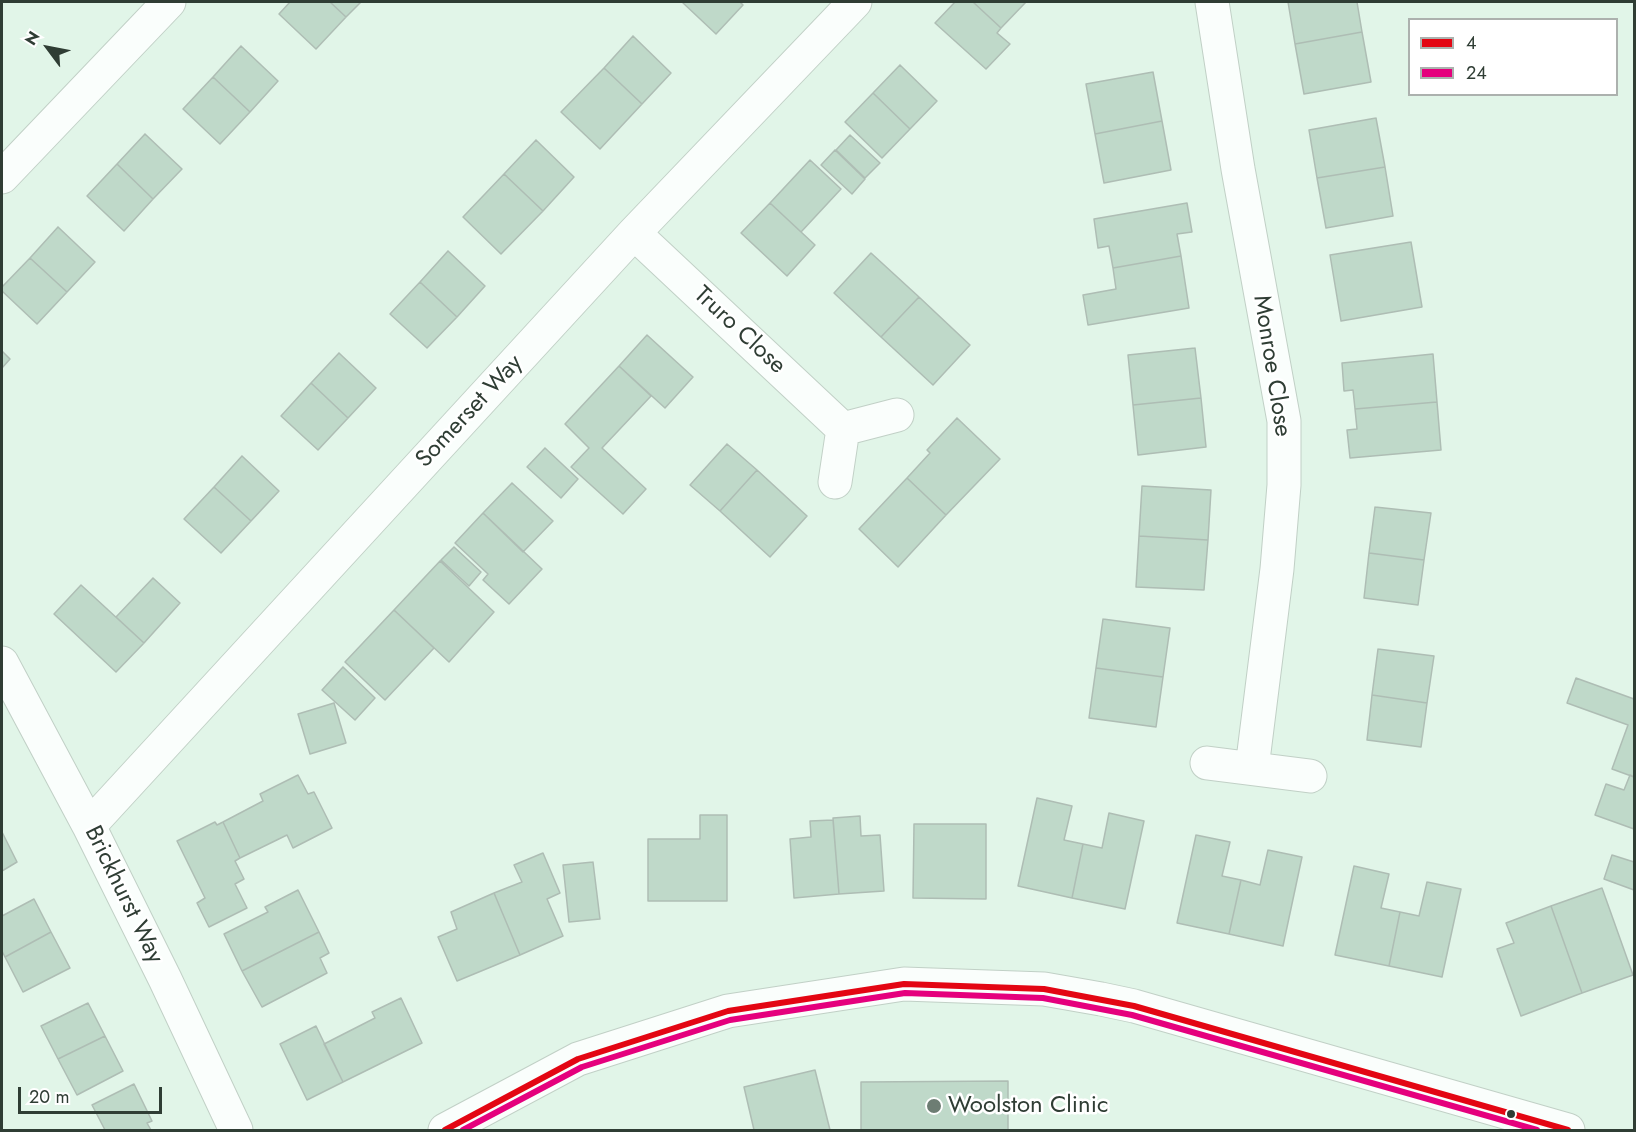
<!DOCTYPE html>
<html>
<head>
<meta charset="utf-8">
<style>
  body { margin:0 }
  #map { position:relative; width:1636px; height:1132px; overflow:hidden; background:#e1f5e8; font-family:Jost,sans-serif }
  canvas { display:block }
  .frame { position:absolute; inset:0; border:3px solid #2f3d34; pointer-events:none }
  .legend { position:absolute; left:1408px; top:18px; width:210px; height:78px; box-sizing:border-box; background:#fff; border:2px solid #acb1ae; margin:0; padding:8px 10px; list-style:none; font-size:18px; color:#2f3d34 }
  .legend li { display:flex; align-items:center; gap:12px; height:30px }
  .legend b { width:30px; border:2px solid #acb1ae }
  .north { position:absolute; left:18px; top:18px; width:60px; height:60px; -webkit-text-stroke:4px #fff; paint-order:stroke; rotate:302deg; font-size:16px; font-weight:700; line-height:24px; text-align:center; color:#2f3d34 }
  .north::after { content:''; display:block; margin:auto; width:21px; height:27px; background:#2f3d34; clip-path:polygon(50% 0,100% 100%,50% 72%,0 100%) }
  .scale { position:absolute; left:18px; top:1087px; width:144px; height:27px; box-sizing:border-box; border:3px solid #2f3d34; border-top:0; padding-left:8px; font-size:18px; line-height:21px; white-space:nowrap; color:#2f3d34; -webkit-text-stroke:4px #fff; paint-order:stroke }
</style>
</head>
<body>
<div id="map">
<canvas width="1636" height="1132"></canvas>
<div class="frame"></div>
<ul class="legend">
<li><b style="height:8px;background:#e30613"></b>4</li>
<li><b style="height:8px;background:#e5007d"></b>24</li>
</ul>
<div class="north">N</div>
<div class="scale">20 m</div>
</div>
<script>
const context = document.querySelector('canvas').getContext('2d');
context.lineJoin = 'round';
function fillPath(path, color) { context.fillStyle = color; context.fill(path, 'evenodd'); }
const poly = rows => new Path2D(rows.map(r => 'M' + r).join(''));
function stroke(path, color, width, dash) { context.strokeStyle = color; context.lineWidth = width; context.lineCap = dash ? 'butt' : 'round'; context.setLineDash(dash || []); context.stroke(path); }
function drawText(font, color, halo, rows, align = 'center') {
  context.font = font + ' Jost,sans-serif'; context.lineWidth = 5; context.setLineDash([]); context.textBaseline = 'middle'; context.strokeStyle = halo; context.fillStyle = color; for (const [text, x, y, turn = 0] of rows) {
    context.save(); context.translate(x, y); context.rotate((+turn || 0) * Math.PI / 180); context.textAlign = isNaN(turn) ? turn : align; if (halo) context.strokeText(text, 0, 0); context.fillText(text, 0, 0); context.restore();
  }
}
const building = poly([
  [290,2,330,2,346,17,316,49,279,14,290,2],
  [330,2,361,2,346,17,330,2],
  [682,2,740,2,743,5,716,34,682,2],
  [955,2,973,2,1001,28,997,33,1010,44,986,69,935,23,955,2],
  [973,2,1026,2,1001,28,973,2],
  [1288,2,1357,2,1362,32,1295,44,1288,2],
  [1362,32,1371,82,1304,94,1295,44,1362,32],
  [633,36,671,73,642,104,604,68,633,36],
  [241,46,278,81,250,112,213,77,241,46],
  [900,65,937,101,910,129,873,93,900,65],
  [604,68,642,104,600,149,561,112,604,68],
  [1153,72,1162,121,1095,134,1086,84,1153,72],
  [213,77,250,112,220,144,183,109,213,77],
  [873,93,910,129,882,158,845,122,873,93],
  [1376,118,1385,167,1317,178,1309,130,1376,118],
  [1162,121,1171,170,1104,183,1095,134,1162,121],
  [145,134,182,169,153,199,117,164,145,134],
  [850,135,880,163,865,178,836,150,850,135],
  [536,140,574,177,543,211,504,174,536,140],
  [835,150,865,179,852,194,821,165,835,150],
  [810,160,841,189,801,232,770,203,810,160],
  [117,164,153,199,124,231,87,196,117,164],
  [1385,167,1393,216,1326,228,1317,178,1385,167],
  [504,174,543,211,501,254,463,217,504,174],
  [770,203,815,245,787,276,741,233,770,203],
  [1187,203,1192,232,1177,234,1181,256,1113,268,1109,246,1098,248,1094,219,1187,203],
  [58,227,95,262,67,292,30,258,58,227],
  [1411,242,1422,307,1341,321,1330,255,1411,242],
  [448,251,485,286,457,317,420,282,448,251],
  [871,253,919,297,881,337,834,293,871,253],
  [1181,256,1189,308,1088,325,1083,295,1116,289,1113,268,1181,256],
  [30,258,67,292,37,324,2,291,2,287,30,258],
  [420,282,457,317,427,348,390,314,420,282],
  [919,297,970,345,933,385,881,337,919,297],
  [647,335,693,377,665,408,619,366,647,335],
  [1195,348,1201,398,1133,405,1128,355,1195,348],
  [2,351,10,359,2,368,2,351],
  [339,353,376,388,348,418,311,383,339,353],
  [1433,354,1437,402,1355,409,1353,390,1344,391,1342,363,1433,354],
  [619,366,651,396,602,448,646,489,623,514,571,467,589,448,565,424,619,366],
  [311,383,348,418,318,450,281,416,311,383],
  [1201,398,1206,447,1138,455,1133,405,1201,398],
  [1437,402,1441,450,1350,458,1347,430,1357,429,1355,409,1437,402],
  [957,418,1000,459,946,515,907,478,930,453,927,450,957,418],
  [727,444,757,470,720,511,690,485,727,444],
  [545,448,578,479,561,498,527,467,545,448],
  [242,456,279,491,251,521,214,487,242,456],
  [757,470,807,516,770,557,720,511,757,470],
  [907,478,946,515,898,567,859,529,907,478],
  [512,483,553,521,523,552,483,513,512,483],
  [1142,486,1211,490,1208,540,1139,536,1142,486],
  [214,487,251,521,221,553,184,519,214,487],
  [1375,507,1431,513,1424,560,1369,553,1375,507],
  [483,513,542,569,509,604,483,580,488,574,455,543,483,513],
  [1139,536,1208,540,1204,590,1136,587,1139,536],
  [454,547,481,572,469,586,441,560,454,547],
  [1369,553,1424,560,1418,605,1364,598,1369,553],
  [440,561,494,612,449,662,394,610,440,561],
  [153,578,180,603,144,643,116,617,153,578],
  [81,585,144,643,116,672,54,614,81,585],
  [394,610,434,648,385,700,345,662,394,610],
  [1103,619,1170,628,1163,677,1096,668,1103,619],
  [1378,649,1434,656,1427,703,1372,695,1378,649],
  [343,667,375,698,355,720,322,690,343,667],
  [1096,668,1163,677,1156,727,1089,718,1096,668],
  [1576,678,1634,699,1634,777,1612,769,1628,725,1567,703,1576,678],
  [1372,695,1427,703,1421,747,1367,740,1372,695],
  [334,703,346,743,310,754,298,714,334,703],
  [298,775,308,794,314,792,332,828,293,848,287,835,240,858,223,822,263,801,260,794,298,775],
  [1630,775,1634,777,1634,829,1595,815,1606,784,1624,790,1630,775],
  [1037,798,1072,806,1064,840,1083,844,1072,898,1018,886,1037,798],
  [1109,813,1144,821,1125,909,1072,898,1083,844,1102,848,1109,813],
  [700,815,727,815,727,901,648,901,648,839,700,839,700,815],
  [860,816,861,836,880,835,884,891,839,894,833,818,860,816],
  [833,820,839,894,794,898,790,839,811,837,810,821,833,820],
  [215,822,217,825,223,822,240,858,235,861,244,879,235,884,247,908,209,927,197,903,205,898,177,841,215,822],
  [914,824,986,824,986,899,913,898,914,824],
  [2,832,17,862,2,871,2,832],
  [1196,835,1230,842,1222,876,1241,880,1229,934,1177,923,1196,835],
  [1268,850,1302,857,1283,946,1229,934,1241,880,1260,885,1268,850],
  [543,853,560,893,547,899,563,936,520,955,494,893,522,882,514,865,543,853],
  [1612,855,1634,862,1634,890,1604,879,1612,855],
  [593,862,600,919,569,922,563,865,593,862],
  [1354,866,1389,874,1381,908,1400,912,1389,966,1335,955,1354,866],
  [1427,882,1461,889,1442,977,1389,966,1400,912,1419,916,1427,882],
  [1602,888,1633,975,1582,993,1551,906,1602,888],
  [298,890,319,932,242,971,224,934,268,912,265,907,298,890],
  [494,893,520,955,457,981,438,937,457,929,451,912,494,893],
  [34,899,51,932,5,957,2,951,2,916,34,899],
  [1551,906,1582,993,1521,1016,1497,949,1514,943,1506,923,1551,906],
  [51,932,70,968,23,992,5,957,51,932],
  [319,932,329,953,320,958,327,973,262,1007,242,971,319,932],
  [401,998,422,1043,343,1082,324,1044,375,1018,372,1012,401,998],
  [88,1003,105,1036,58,1059,41,1026,88,1003],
  [316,1026,343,1082,307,1100,280,1044,316,1026],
  [105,1036,123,1071,77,1095,58,1059,105,1036],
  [815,1070,830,1130,754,1130,744,1087,815,1070],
  [1008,1081,1008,1130,861,1130,861,1082,1008,1081],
  [134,1084,152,1121,147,1123,151,1130,105,1130,92,1105,134,1084]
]);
fillPath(building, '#bfd9c9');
stroke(building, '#aebdb4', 1.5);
const minor = poly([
  [1212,2,1238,169,1284,421,1284,485,1277,569,1252,768],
  [2,177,169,2],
  [634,233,843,429],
  [835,482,843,429,897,415],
  [2,663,89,826,165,979,236,1130],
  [1207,763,1310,776],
  [89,826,634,233,855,2],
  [445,1130,578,1059,728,1011,904,984,1044,989,1101,999,1134,1006,1568,1130]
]);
stroke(minor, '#c1d0c6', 35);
stroke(minor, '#fafefc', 33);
stroke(poly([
  [445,1130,578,1059,728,1011,904,984,1044,989,1134,1006,1568,1130]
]), '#e30613', 6);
stroke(poly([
  [463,1130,582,1067,730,1020,905,993,1043,998,1132,1015,1537,1130]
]), '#e5007d', 6);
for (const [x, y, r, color] of [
  [934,1106,8,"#6d7d73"],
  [1511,1114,5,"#2f3d34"]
]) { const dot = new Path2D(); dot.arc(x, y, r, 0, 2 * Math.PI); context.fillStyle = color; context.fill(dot); stroke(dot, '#fff', 2); }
drawText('24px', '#2f3d34', '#fff', [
  ["Truro Close",739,331,43],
  ["Monroe Close",1271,366,81],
  ["Somerset Way",470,412,-47],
  ["Brickhurst Way",123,895,64]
]);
drawText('24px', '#2f3d34', '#fff', [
  ["Woolston Clinic",948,1106]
], 'left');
</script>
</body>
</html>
